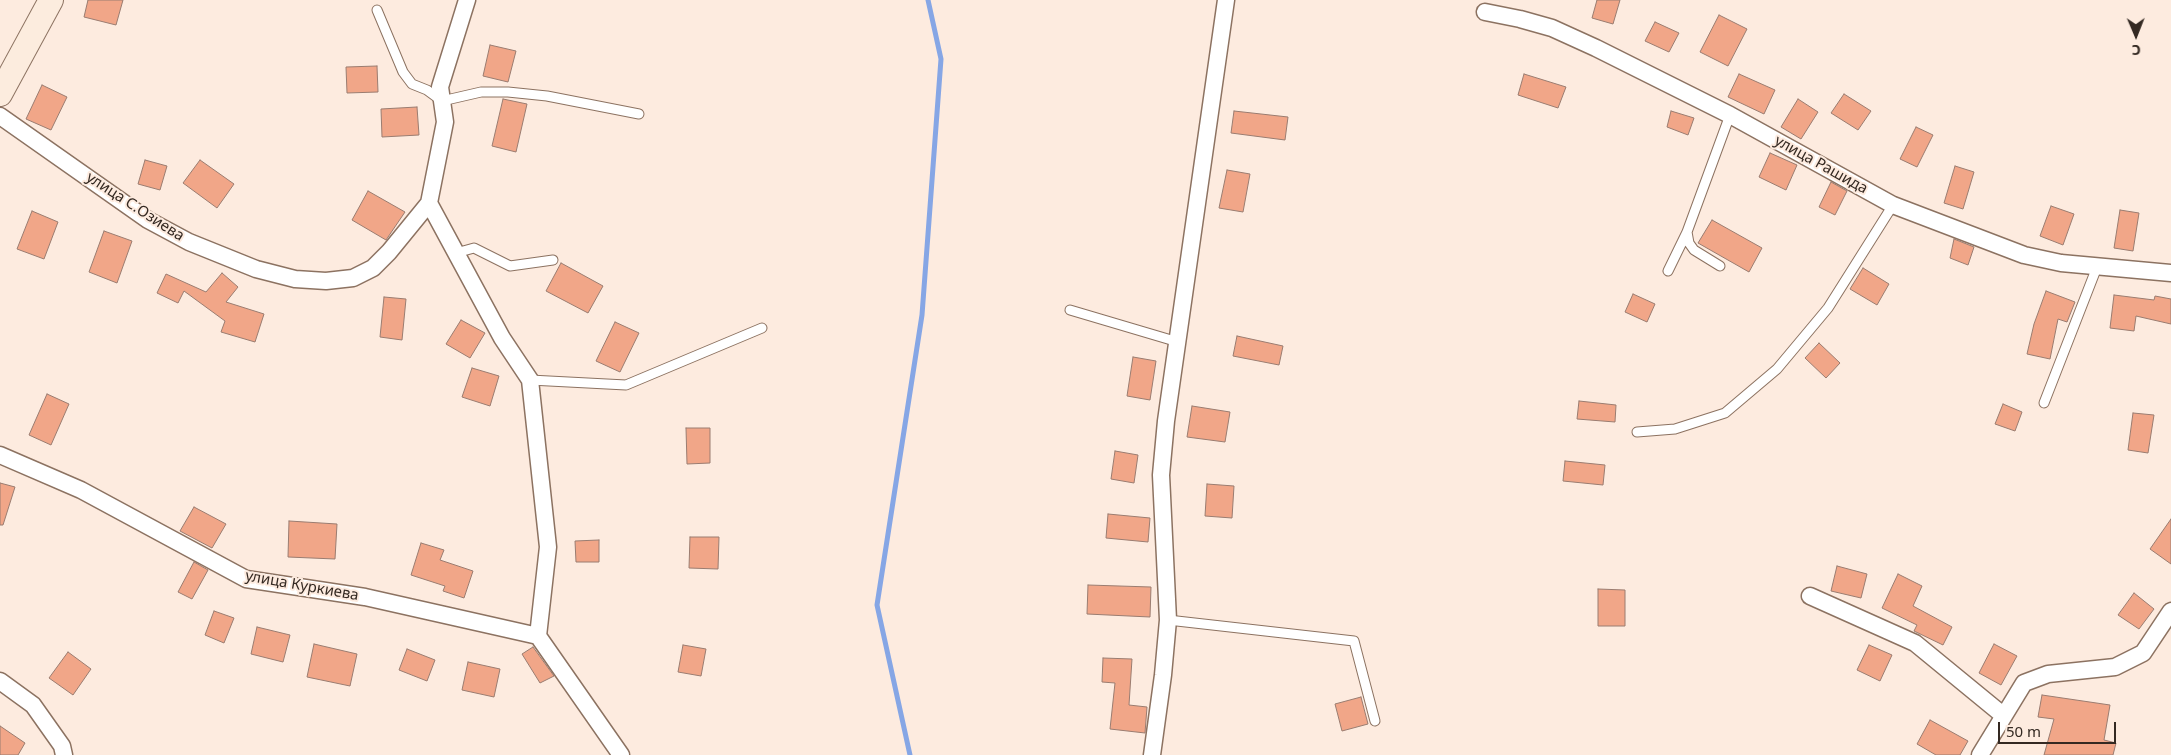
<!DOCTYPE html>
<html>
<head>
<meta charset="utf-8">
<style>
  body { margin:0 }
  #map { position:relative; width:2171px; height:755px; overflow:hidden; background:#fdebdf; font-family:"Noto Sans",sans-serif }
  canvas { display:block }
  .north { position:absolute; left:2111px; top:10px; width:50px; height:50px; -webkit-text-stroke:4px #fdebdf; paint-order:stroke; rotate:179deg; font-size:14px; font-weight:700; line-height:20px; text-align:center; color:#342922 }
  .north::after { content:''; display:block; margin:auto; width:18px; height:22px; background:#342922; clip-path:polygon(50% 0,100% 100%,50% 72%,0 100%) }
  .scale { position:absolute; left:1998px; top:722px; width:118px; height:22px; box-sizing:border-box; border:2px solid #342922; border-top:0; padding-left:6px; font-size:15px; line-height:18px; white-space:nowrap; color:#342922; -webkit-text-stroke:4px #fdebdf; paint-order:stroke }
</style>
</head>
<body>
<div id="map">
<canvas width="2171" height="755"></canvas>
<div class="north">С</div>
<div class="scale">50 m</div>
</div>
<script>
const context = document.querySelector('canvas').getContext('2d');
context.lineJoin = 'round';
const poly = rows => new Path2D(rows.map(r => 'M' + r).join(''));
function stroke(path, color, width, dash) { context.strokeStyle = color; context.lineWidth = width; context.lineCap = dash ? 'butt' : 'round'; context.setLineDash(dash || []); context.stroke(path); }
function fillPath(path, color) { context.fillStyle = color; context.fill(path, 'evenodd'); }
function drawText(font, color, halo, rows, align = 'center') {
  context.font = font + ' "Noto Sans",sans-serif'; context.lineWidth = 4; context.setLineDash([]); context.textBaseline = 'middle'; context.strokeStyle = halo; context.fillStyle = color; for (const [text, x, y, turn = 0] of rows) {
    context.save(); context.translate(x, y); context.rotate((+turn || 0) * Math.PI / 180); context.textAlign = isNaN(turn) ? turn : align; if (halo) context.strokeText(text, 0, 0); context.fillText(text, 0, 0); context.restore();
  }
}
stroke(poly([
  [910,755,877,605,922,315,941,59,928,0]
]), '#86a6e5', 5);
const building = poly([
  [88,0,123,0,116,25,84,17,88,0],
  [1597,0,1620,0,1613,24,1592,18,1597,0],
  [1719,15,1747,29,1728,66,1700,52,1719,15],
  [1655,22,1679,33,1669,52,1645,41,1655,22],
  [490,45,516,51,508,82,483,76,490,45],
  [377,66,378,92,347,93,346,67,377,66],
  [1524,74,1566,87,1558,108,1518,95,1524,74],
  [1739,74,1775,90,1764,114,1728,97,1739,74],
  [42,85,67,97,51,130,26,119,42,85],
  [1844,94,1871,111,1858,130,1831,113,1844,94],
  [503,99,527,104,516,152,492,146,503,99],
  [1798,99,1818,112,1801,139,1781,127,1798,99],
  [417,107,419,135,382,137,381,109,417,107],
  [1234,111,1288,117,1285,140,1231,133,1234,111],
  [1671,111,1694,118,1688,135,1667,127,1671,111],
  [1916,127,1933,135,1917,167,1900,159,1916,127],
  [1770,153,1797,165,1786,190,1759,177,1770,153],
  [145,160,167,166,160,190,138,184,145,160],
  [200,160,234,184,217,208,183,183,200,160],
  [1955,166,1974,172,1963,209,1944,203,1955,166],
  [1227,170,1250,174,1243,212,1219,208,1227,170],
  [1831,182,1847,191,1835,215,1819,207,1831,182],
  [368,191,405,212,386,240,352,220,368,191],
  [2051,206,2074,214,2063,245,2040,236,2051,206],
  [2120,210,2139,213,2133,251,2114,248,2120,210],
  [32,211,58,222,44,259,17,249,32,211],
  [1712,220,1762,248,1749,272,1698,243,1712,220],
  [104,231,132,241,117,283,89,272,104,231],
  [1954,239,1974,247,1968,265,1950,258,1954,239],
  [561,263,603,286,588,313,546,291,561,263],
  [1863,268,1889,284,1877,305,1850,289,1863,268],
  [222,273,238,287,226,302,264,314,255,342,221,332,225,321,184,291,178,303,157,293,166,274,206,292,222,273],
  [2046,291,2075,302,2067,322,2058,319,2050,359,2027,354,2034,324,2046,291],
  [1633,294,1655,304,1647,322,1625,312,1633,294],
  [2114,295,2154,300,2155,296,2171,299,2171,324,2136,316,2134,331,2110,328,2114,295],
  [384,297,406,299,402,340,380,337,384,297],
  [461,320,485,333,470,358,446,344,461,320],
  [615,322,639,333,620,372,596,361,615,322],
  [1237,336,1283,346,1279,365,1233,356,1237,336],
  [1819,343,1840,363,1826,378,1805,358,1819,343],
  [1133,357,1156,361,1150,400,1127,396,1133,357],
  [472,368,499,376,490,406,462,397,472,368],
  [47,394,69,404,51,445,29,435,47,394],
  [1579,401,1616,405,1615,422,1577,419,1579,401],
  [2003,404,2022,412,2015,431,1995,424,2003,404],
  [1192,406,1230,412,1225,442,1187,437,1192,406],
  [2133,413,2154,415,2148,453,2128,450,2133,413],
  [686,428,710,428,710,463,687,464,686,428],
  [1115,451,1138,455,1134,483,1111,479,1115,451],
  [1565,461,1605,465,1603,485,1563,481,1565,461],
  [0,483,15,487,3,525,0,525,0,483],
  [1207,484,1234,486,1232,518,1205,516,1207,484],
  [194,507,226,524,212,548,180,531,194,507],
  [1108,514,1150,518,1148,542,1106,538,1108,514],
  [2171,519,2171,564,2150,549,2171,519],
  [289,521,337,524,335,559,288,557,289,521],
  [690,537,719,537,718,569,689,568,690,537],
  [599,540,599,562,576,562,575,541,599,540],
  [421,543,444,550,440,560,473,571,464,598,443,591,445,586,411,575,421,543],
  [194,562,208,570,192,599,178,592,194,562],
  [1837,566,1867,574,1861,598,1831,591,1837,566],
  [1898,574,1922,586,1913,606,1952,627,1943,645,1914,631,1917,625,1882,608,1898,574],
  [1088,585,1151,587,1150,617,1087,614,1088,585],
  [1598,589,1625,590,1625,626,1598,626,1598,589],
  [2134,593,2154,609,2139,629,2118,615,2134,593],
  [214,611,234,618,224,643,205,635,214,611],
  [257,627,290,635,283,662,251,654,257,627],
  [314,644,357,654,350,686,307,677,314,644],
  [1994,644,2017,656,2001,685,1979,673,1994,644],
  [683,645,706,649,701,676,678,672,683,645],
  [1869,645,1892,655,1880,681,1857,670,1869,645],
  [533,647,554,676,540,683,522,654,533,647],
  [407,649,435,660,427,681,399,670,407,649],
  [68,652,91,669,73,695,49,678,68,652],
  [1103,658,1132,659,1129,705,1147,707,1145,733,1110,729,1115,683,1102,682,1103,658],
  [468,662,500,669,494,697,462,690,468,662],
  [2042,695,2110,705,2104,740,2116,743,2113,755,2044,755,2054,719,2038,717,2042,695],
  [1361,697,1368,724,1342,731,1335,704,1361,697],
  [1930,720,1968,741,1960,755,1936,755,1917,744,1930,720],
  [0,726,25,743,18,755,0,755,0,726]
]);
fillPath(building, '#f1a688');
stroke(building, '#9a7c70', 1);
const lane = poly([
  [377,10,403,72,412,84,427,90,442,101,481,92,508,92,547,96,639,114],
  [1687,232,1689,243,1694,250,1720,266],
  [456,253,474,248,510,266,553,260],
  [1668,271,1687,232,1730,115],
  [1070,310,1178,342],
  [530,380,626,385,762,328],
  [2044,403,2097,267],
  [1637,432,1675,429,1725,413,1777,369,1828,308,1893,205],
  [1168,620,1354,641,1375,721]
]);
const street = poly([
  [1485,12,1520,19,1552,28,1596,48,1730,115,1893,205,2024,255,2061,263,2171,273],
  [0,116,148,220,189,242,256,269,295,279,326,281,353,278,373,268,389,252,429,203,445,122,440,87,467,0],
  [429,203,502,338,530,380,548,547,538,636,621,755],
  [0,455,81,490,246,579,365,597,538,636],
  [1810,596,1915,643,2004,716],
  [0,681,33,705,62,746,64,755],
  [1152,755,1163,675,1168,620,1161,475,1166,421,1226,0],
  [1980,755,2024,683,2048,674,2115,667,2143,653,2171,611]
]);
const secondary = poly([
  [0,94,51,0]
]);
stroke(lane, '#8c7261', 11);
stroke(street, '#8c7261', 19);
stroke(secondary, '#8c7261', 26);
stroke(lane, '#fff', 9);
stroke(street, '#fff', 16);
stroke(secondary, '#fcecde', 24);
drawText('15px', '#342922', '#fdebdf', [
  ["улица Рашида",1821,165,29],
  ["улица С.Озиева",135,207,33],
  ["улица Куркиева",302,586,10]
]);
</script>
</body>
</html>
